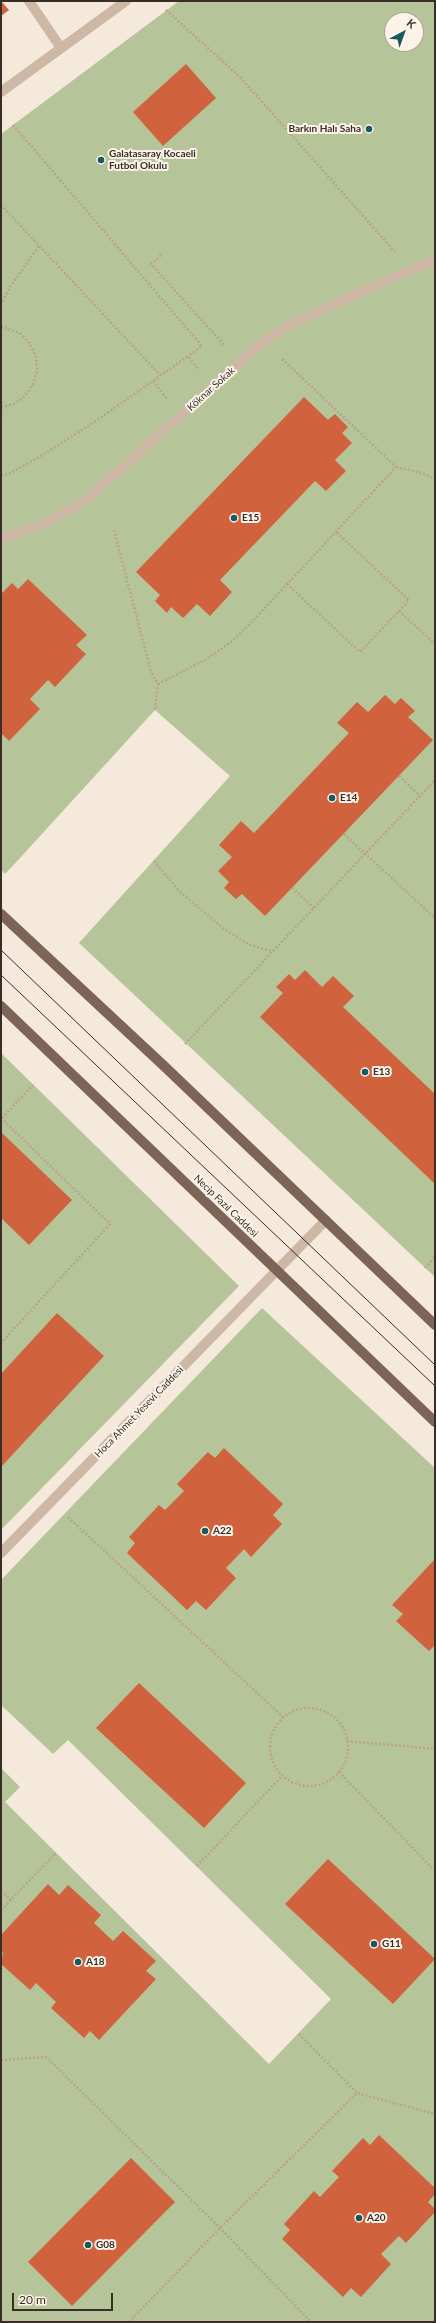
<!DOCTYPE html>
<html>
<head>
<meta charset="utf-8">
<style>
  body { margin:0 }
  #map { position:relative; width:436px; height:2323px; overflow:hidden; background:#f4e9db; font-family:Lato,sans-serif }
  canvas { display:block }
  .frame { position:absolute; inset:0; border:2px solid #392d27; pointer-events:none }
  .north { position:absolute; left:384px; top:12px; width:40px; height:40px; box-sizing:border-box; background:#fbf3e8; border:1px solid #ada49b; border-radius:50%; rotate:41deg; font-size:11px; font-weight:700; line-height:16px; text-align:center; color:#392d27 }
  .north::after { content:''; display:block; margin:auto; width:14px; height:18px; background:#19595e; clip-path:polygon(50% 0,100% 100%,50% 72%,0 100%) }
  .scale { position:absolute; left:12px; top:2293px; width:101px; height:18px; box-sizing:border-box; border:2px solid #392d27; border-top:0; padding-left:5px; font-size:12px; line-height:14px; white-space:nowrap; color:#392d27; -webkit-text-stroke:3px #fbf3e8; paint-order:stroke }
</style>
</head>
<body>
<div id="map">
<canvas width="436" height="2323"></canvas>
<div class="frame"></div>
<div class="north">K</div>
<div class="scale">20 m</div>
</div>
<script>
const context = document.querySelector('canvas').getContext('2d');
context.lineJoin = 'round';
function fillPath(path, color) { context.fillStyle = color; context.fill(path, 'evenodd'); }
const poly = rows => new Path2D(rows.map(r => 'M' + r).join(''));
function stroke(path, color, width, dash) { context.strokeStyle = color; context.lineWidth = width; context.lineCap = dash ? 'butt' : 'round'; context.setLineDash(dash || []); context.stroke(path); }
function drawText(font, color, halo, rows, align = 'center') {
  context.font = font + ' Lato,sans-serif'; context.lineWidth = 4; context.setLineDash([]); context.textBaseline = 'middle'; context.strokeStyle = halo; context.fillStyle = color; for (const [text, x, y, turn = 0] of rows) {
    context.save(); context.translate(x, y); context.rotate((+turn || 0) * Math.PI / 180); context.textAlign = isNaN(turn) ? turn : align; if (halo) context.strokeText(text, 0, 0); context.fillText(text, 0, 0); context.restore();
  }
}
fillPath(poly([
  [179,1,435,1,435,1277,79,943,230,776,155,710,20,858,5,874,1,870,1,134],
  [392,20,416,20,416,44,392,44],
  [1,1053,239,1286,1,1530],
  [262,1308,435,1468,435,2322,1,2322,1,1768,20,1787,5,1802,269,2064,331,1999,68,1740,53,1754,1,1705,1,1580]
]), '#b6c599');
fillPath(poly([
  [1,1,9,10,1,16],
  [186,64,216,98,163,146,133,112],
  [304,397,328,420,335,414,348,427,342,433,352,443,335,460,346,471,326,491,315,481,220,580,232,592,210,616,197,604,183,618,171,607,167,613,155,601,160,595,136,572],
  [28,579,87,635,76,645,86,654,55,687,48,680,30,699,40,709,9,741,1,733,1,594,12,583,18,589],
  [385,695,395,704,401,698,415,711,408,717,433,740,265,916,242,894,236,899,224,888,229,882,218,871,232,857,219,845,241,821,254,833,349,733,337,723,357,702,368,712],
  [305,970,322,987,333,976,354,996,343,1007,435,1094,435,1184,260,1017,283,993,276,987,289,974,295,980],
  [1,1132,72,1200,29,1245,1,1218],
  [57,1313,104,1356,1,1467,1,1374],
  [224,1448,283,1504,273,1515,282,1524,251,1557,244,1549,226,1568,236,1578,206,1610,196,1601,187,1610,127,1553,135,1543,129,1537,159,1505,165,1510,184,1491,177,1484,208,1452,215,1458],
  [435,1559,435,1645,429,1651,396,1621,403,1614,392,1605],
  [139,1683,246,1783,204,1828,96,1728],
  [328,1859,435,1959,393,2004,285,1904],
  [48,1884,59,1895,68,1885,101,1915,94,1923,113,1941,123,1931,156,1961,146,1971,156,1979,99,2040,90,2031,84,2038,51,2008,56,2002,36,1983,30,1990,1,1964,3,1953,1,1951,1,1935],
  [379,2135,435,2188,435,2194,428,2202,435,2209,435,2212,406,2243,399,2236,381,2254,391,2264,361,2297,351,2288,343,2297,282,2239,290,2230,284,2224,314,2191,320,2197,339,2177,332,2171,363,2138,370,2145],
  [131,2158,175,2202,72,2306,28,2262]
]), '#d0623d');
stroke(poly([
  [166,10,241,78,395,252],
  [13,125,202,346,188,356],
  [1,205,160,375],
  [161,255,151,264,225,346],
  [1,305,10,287,39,246],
  [1,326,21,334,30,344,36,357,37,371,33,384,25,396,14,404,2,407,1,423],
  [153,381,167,399],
  [396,467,422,473,435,479],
  [1,475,9,474,44,454,99,419,188,356,199,370],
  [114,530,151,672,158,684,155,710],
  [287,584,360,652,399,611,409,600,336,532],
  [399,611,435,644],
  [158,684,205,660,230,643,250,624,396,467,281,358],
  [399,776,420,796],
  [344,834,435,918],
  [154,861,179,891,223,928,248,944,273,952],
  [292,888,314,908],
  [185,1044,435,780],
  [1,1118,110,1224,1,1343],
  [2,1118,33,1085],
  [425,1268,435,1257],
  [68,1517,283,1717],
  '270 1747a39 39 0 1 1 78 0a39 39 0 1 1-78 0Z',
  [347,1741,435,1749],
  [339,1772,435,1871],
  [197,1866,282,1776],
  [1,1891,11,1900],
  [1,1910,56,1853],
  [299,2034,357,2093],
  [1,2060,46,2057,220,2228,311,2322],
  [129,2322,220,2228,357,2093,435,2114]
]), '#b9a290', 2.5, [2, 2]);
stroke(poly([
  [29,1,61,48],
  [1,92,126,1],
  [1,539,48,522,85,501,264,341,287,326,410,270,435,261],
  [1,1553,326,1220]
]), '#cdb8a6', 10);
stroke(poly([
  [1,914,163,1065,435,1325],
  [1,1006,435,1422]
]), '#7c6457', 10);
stroke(poly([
  [1,950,435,1365],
  [1,975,435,1386]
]), '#392d27', 1);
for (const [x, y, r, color] of [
  [369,129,4,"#19595e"],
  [101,160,4,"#19595e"],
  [234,518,4,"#19595e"],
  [332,798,4,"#19595e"],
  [365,1072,4,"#19595e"],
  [205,1531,4,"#19595e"],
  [374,1944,4,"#19595e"],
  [78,1962,4,"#19595e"],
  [359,2218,4,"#19595e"],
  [88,2245,4,"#19595e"]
]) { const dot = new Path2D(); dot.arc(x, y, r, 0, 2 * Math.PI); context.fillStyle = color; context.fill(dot); stroke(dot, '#fbf3e8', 1.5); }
drawText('bold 10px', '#392d27', '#fbf3e8', [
  ["Barkın Halı Saha",361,129,"right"],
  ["Galatasaray Kocaeli",109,154],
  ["Futbol Okulu",109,166],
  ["E15",242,518],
  ["E14",340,798],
  ["E13",373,1072],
  ["A22",213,1531],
  ["G11",382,1944],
  ["A18",86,1962],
  ["A20",367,2218],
  ["G08",96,2245]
], 'left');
drawText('10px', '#392d27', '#fbf3e8', [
  ["Köknar Sokak",211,389,-42],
  ["Necip Fazıl Caddesi",226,1206,44],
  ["Hoca Ahmet Yesevi Caddesi",139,1412,-46]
]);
</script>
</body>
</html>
